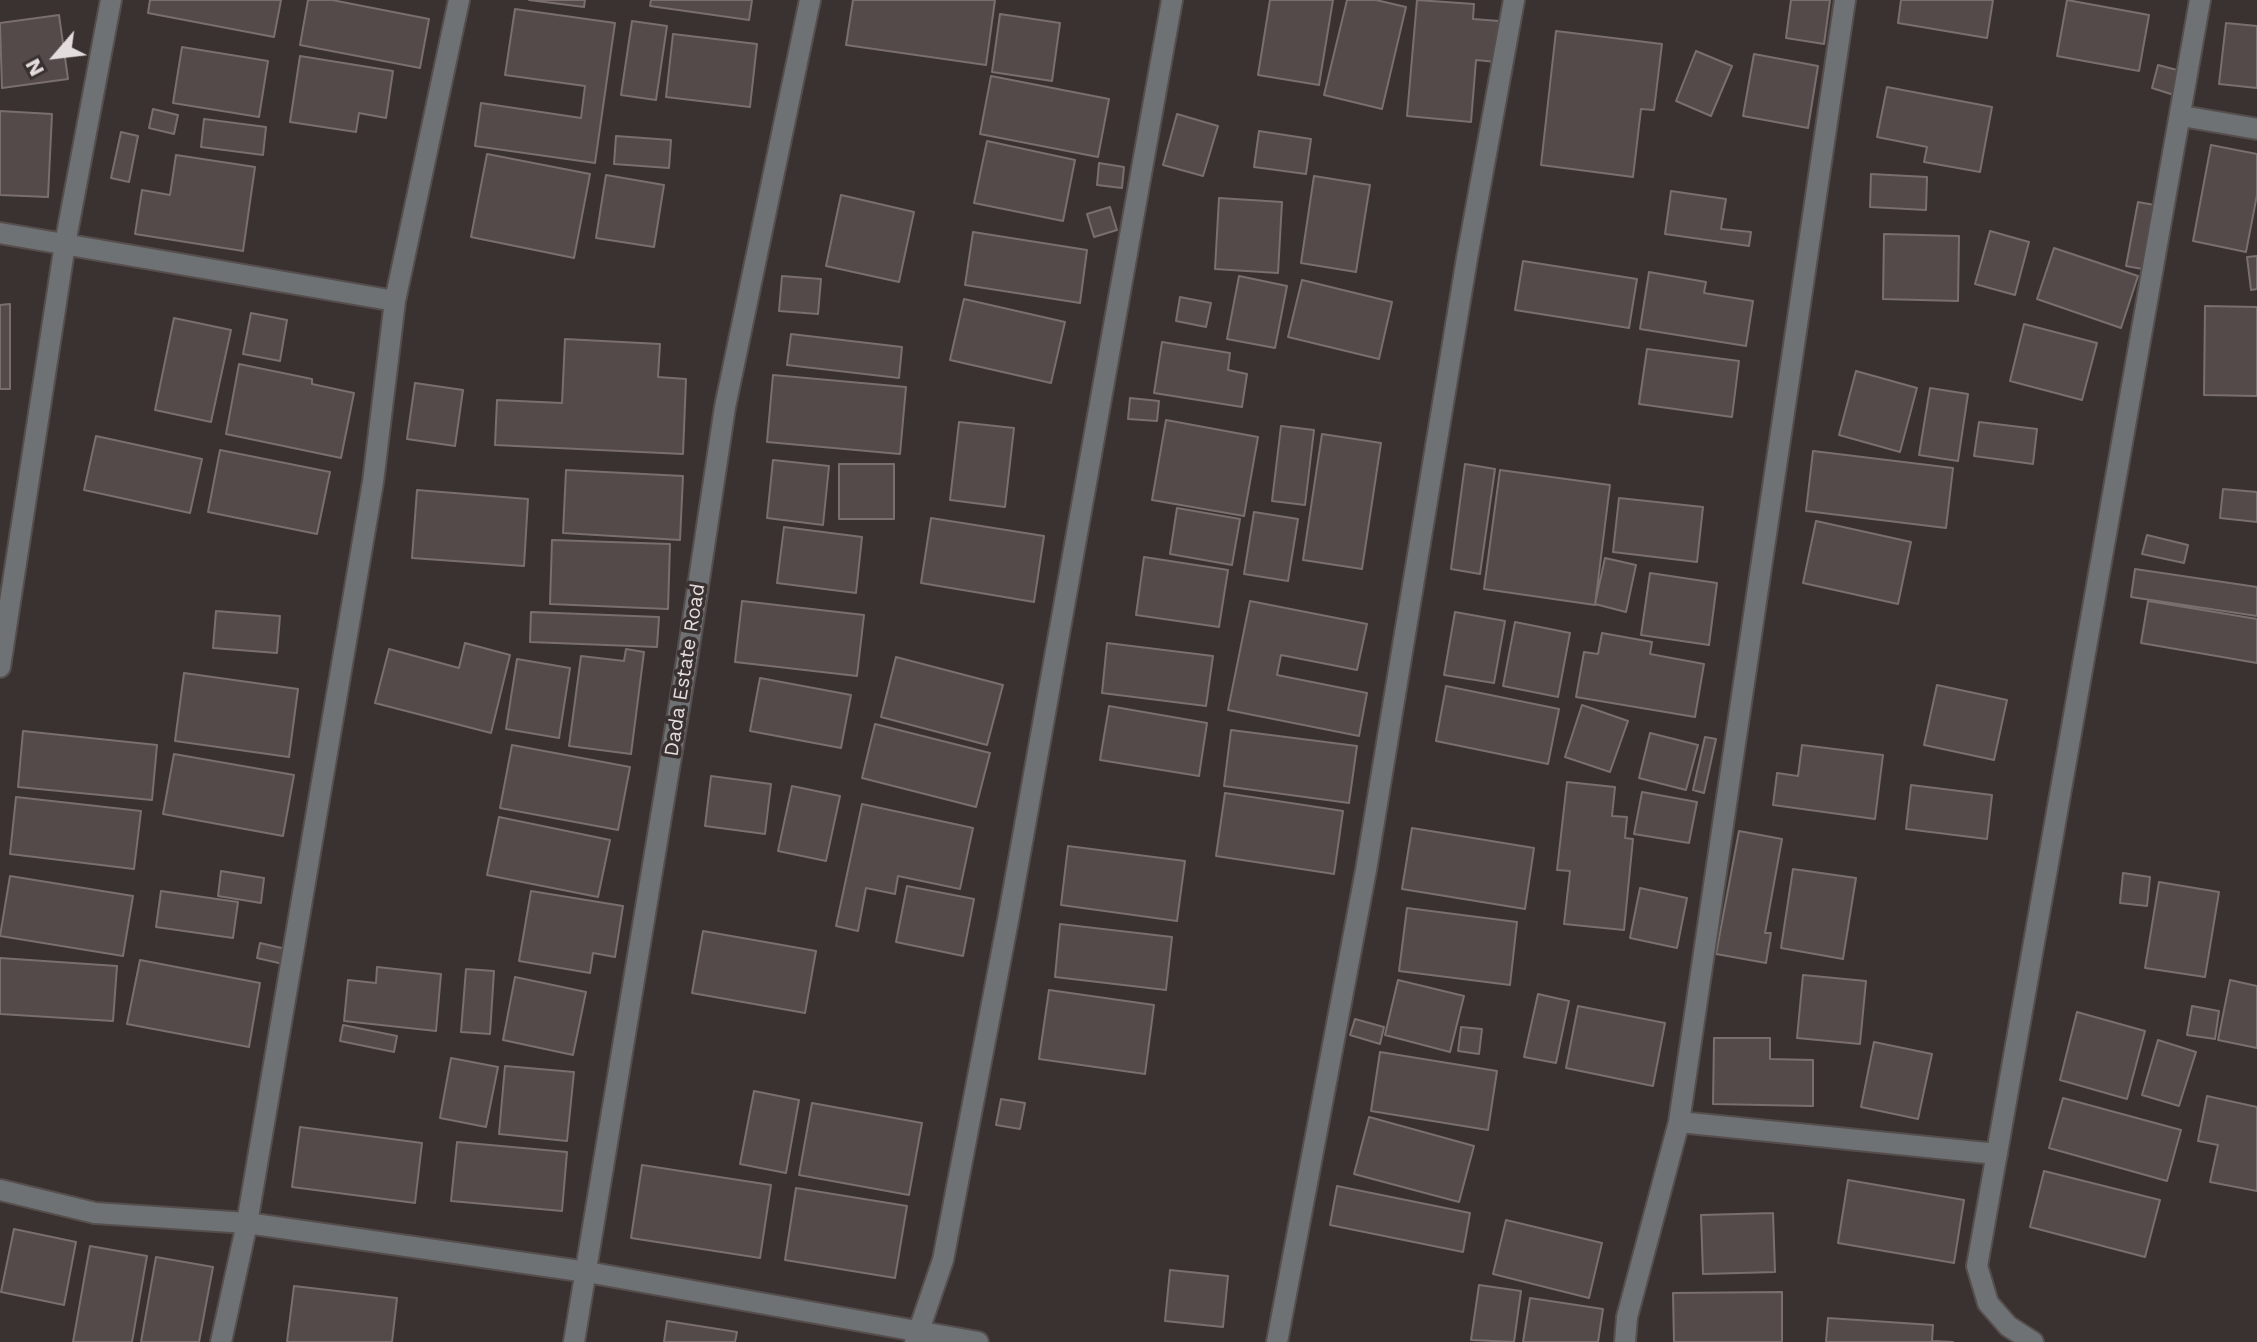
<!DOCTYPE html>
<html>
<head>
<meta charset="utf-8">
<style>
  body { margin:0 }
  #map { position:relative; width:2257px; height:1342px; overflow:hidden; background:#3a3231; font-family:"Work Sans",sans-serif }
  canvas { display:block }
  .north { position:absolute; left:16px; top:16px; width:80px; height:80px; -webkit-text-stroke:6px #3a3231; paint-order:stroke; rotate:242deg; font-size:22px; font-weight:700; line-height:32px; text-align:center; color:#e3dedd }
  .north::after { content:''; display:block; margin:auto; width:28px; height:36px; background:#e3dedd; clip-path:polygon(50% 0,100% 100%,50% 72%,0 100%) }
</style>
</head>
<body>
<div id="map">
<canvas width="2257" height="1342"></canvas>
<div class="north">N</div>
</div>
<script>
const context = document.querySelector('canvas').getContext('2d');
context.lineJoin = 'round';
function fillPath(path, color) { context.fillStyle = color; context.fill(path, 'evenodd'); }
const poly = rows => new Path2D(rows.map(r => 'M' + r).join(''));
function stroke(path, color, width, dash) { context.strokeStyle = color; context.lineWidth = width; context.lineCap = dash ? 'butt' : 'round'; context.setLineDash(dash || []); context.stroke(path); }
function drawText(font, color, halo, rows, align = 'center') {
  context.font = font + ' "Work Sans",sans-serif'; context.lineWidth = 7; context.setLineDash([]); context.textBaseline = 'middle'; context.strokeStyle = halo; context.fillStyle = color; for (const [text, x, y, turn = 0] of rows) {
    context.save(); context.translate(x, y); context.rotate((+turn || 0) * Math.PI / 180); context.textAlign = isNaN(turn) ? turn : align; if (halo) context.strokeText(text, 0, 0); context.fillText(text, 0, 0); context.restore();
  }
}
const building = poly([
  [150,0,281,0,274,37,148,13,150,0],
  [308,0,332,0,429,19,420,68,300,45,308,0],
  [529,0,585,0,584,7,529,0],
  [651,0,752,0,749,20,650,6,651,0],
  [853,0,995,0,986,65,846,45,853,0],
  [1270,0,1333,0,1319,85,1258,75,1270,0],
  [1347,0,1376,0,1406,7,1382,109,1324,95,1347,0],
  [1417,0,1474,4,1473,19,1499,21,1496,62,1476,60,1471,122,1407,116,1417,0],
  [1791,0,1830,0,1824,44,1786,38,1791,0],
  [1901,0,1993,0,1987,38,1898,23,1901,0],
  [2067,0,2149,15,2139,71,2057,56,2067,0],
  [515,9,615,23,595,163,475,146,481,103,581,118,585,86,505,75,515,9],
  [1000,14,1060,23,1052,81,992,72,1000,14],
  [59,15,68,79,2,88,0,23,59,15],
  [632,21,667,26,656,100,621,95,632,21],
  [2226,23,2257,26,2257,88,2219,84,2226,23],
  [1556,31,1662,44,1654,110,1641,109,1633,177,1541,165,1556,31],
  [673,34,757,44,750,107,666,97,673,34],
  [182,47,268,61,259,117,173,103,182,47],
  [1696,51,1732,66,1711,116,1676,101,1696,51],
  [1754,54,1818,66,1808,128,1743,116,1754,54],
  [300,56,393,71,386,118,359,113,356,132,290,122,300,56],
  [2158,65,2181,71,2174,95,2152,88,2158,65],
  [991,76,1109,99,1098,157,980,134,991,76],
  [1887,87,1992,107,1980,172,1924,162,1927,147,1877,137,1887,87],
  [153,109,178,115,174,134,149,128,153,109],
  [0,111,52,114,48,197,0,195,0,111],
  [1177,114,1218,126,1203,176,1163,165,1177,114],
  [204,119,266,127,263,155,201,147,204,119],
  [1259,131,1311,139,1306,174,1254,167,1259,131],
  [121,132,138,136,129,182,111,178,121,132],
  [616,136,671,140,669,168,614,164,616,136],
  [987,141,1075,160,1063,221,974,203,987,141],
  [2211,145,2257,154,2257,195,2246,252,2193,241,2211,145],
  [487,154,590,174,574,258,471,237,487,154],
  [176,155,255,167,243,251,135,234,142,190,170,195,176,155],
  [1099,163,1124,167,1122,188,1097,185,1099,163],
  [1871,174,1927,177,1926,210,1870,207,1871,174],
  [606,175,664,185,654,247,596,238,606,175],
  [1314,176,1370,185,1356,272,1301,263,1314,176],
  [1671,191,1726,199,1721,229,1751,232,1749,246,1665,234,1671,191],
  [841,195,914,212,899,282,826,266,841,195],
  [1219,198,1282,202,1278,273,1215,269,1219,198],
  [2138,202,2160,206,2148,270,2126,266,2138,202],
  [1110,207,1117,230,1094,237,1087,214,1110,207],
  [1990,231,2029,242,2015,295,1975,284,1990,231],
  [973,232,1087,250,1080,303,965,285,973,232],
  [1884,234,1959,236,1958,301,1883,299,1884,234],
  [2054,248,2138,276,2121,328,2037,299,2054,248],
  [2257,256,2257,289,2251,290,2247,257,2257,256],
  [1523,261,1637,279,1629,328,1515,310,1523,261],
  [1649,272,1706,282,1704,293,1753,301,1746,346,1640,329,1649,272],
  [782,276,821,279,818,314,779,311,782,276],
  [1239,276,1287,286,1275,348,1227,339,1239,276],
  [1302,280,1392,302,1379,359,1288,337,1302,280],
  [1180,297,1211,303,1206,327,1176,321,1180,297],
  [964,299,1065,322,1051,383,950,360,964,299],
  [10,304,10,389,0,389,0,305,10,304],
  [2205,306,2257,307,2257,396,2204,395,2205,306],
  [251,313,287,320,280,361,243,354,251,313],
  [174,318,231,330,211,422,155,410,174,318],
  [2024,324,2097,343,2082,400,2010,381,2024,324],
  [791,334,902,347,899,378,787,365,791,334],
  [565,339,660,344,658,377,686,379,683,454,495,445,497,400,562,403,565,339],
  [1162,342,1230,353,1228,370,1247,374,1242,407,1154,393,1162,342],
  [1647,349,1739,361,1732,417,1639,404,1647,349],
  [239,364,312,379,312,384,354,393,341,458,226,434,239,364],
  [1856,371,1917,388,1900,452,1839,435,1856,371],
  [773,375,906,387,900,454,767,442,773,375],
  [415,383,463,390,455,446,407,439,415,383],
  [1930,388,1968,394,1958,461,1919,455,1930,388],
  [1130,398,1159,401,1157,421,1128,419,1130,398],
  [1166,420,1258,437,1244,516,1152,500,1166,420],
  [959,422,1014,428,1005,507,950,500,959,422],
  [1979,422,2037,429,2033,464,1974,456,1979,422],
  [1281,426,1314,430,1305,505,1272,501,1281,426],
  [1322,434,1381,443,1362,569,1303,560,1322,434],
  [96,436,202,459,190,513,84,490,96,436],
  [220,450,330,472,317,534,208,512,220,450],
  [1813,451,1953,468,1946,528,1806,511,1813,451],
  [773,460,829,466,823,525,767,518,773,460],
  [839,464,894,464,894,519,839,519,839,464],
  [1465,464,1495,469,1480,574,1451,569,1465,464],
  [566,470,683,476,680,540,563,533,566,470],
  [1500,470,1610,485,1595,605,1484,589,1500,470],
  [2223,489,2257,492,2257,522,2220,518,2223,489],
  [417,490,528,499,524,566,412,558,417,490],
  [1619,498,1703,507,1697,562,1613,552,1619,498],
  [1177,508,1240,519,1232,565,1170,554,1177,508],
  [1254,512,1298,519,1288,581,1244,574,1254,512],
  [931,518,1044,536,1034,602,921,583,931,518],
  [1816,521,1911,542,1898,604,1803,583,1816,521],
  [784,527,862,537,856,593,777,583,784,527],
  [2147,535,2188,545,2184,563,2142,554,2147,535],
  [552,540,670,544,668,609,550,604,552,540],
  [1144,557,1228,570,1219,627,1136,615,1144,557],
  [1605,558,1636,565,1626,612,1595,604,1605,558],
  [2135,569,2257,587,2257,616,2131,597,2135,569],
  [1650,573,1717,583,1709,645,1641,635,1650,573],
  [742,601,864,615,857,676,735,662,742,601],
  [1250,601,1367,624,1357,670,1281,655,1277,675,1367,693,1359,736,1228,710,1250,601],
  [2148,601,2257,619,2257,663,2141,643,2148,601],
  [216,611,280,616,277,653,213,648,216,611],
  [531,612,659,617,657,647,530,642,531,612],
  [1455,612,1505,621,1494,683,1444,675,1455,612],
  [1515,622,1570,633,1558,697,1503,686,1515,622],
  [1602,633,1652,642,1650,654,1704,664,1695,717,1576,697,1584,652,1598,654,1602,633],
  [465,643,510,655,491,733,375,703,389,649,459,668,465,643],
  [1107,643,1213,656,1206,706,1102,693,1107,643],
  [626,649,644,652,631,754,569,746,581,656,624,661,626,649],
  [896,657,1003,685,987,745,881,717,896,657],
  [517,659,570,668,559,738,506,729,517,659],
  [184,673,298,689,289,757,175,741,184,673],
  [760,678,851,695,841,748,750,731,760,678],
  [1937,685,2007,700,1994,760,1924,745,1937,685],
  [1446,686,1559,709,1548,764,1436,741,1446,686],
  [1582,705,1628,721,1610,772,1565,757,1582,705],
  [1109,706,1207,723,1199,776,1100,760,1109,706],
  [875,724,990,753,976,807,862,778,875,724],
  [1231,730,1357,746,1349,803,1224,786,1231,730],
  [23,731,157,745,152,800,18,787,23,731],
  [1650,733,1698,745,1686,790,1639,778,1650,733],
  [1705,737,1716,739,1704,793,1693,790,1705,737],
  [512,745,630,767,618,830,500,808,512,745],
  [1802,745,1883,755,1875,819,1773,805,1777,773,1798,776,1802,745],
  [174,754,294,775,283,836,163,814,174,754],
  [711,776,771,784,765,834,705,826,711,776],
  [1567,782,1615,787,1612,816,1627,817,1625,838,1633,839,1624,930,1564,924,1570,871,1557,870,1567,782],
  [1911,785,1992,795,1987,839,1906,829,1911,785],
  [792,786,840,796,826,861,778,851,792,786],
  [1642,792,1697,802,1689,843,1634,834,1642,792],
  [1225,793,1343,811,1334,874,1216,856,1225,793],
  [16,797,141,811,134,869,10,854,16,797],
  [862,804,973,828,960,889,898,876,895,894,866,888,858,931,836,926,862,804],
  [499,817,610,840,598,897,487,875,499,817],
  [1412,828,1534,848,1525,909,1402,889,1412,828],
  [1739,831,1782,839,1765,933,1771,933,1766,963,1716,954,1739,831],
  [1068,846,1185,861,1177,921,1061,905,1068,846],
  [1793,869,1856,878,1843,959,1781,948,1793,869],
  [221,871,264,878,261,903,218,896,221,871],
  [2123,873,2150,877,2147,906,2120,903,2123,873],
  [10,876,133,896,123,956,0,936,10,876],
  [2159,882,2219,892,2205,977,2145,968,2159,882],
  [907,886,974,899,963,956,896,942,907,886],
  [1640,888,1687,898,1677,948,1630,938,1640,888],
  [161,891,238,902,233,938,156,927,161,891],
  [531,891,623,906,615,957,593,953,590,973,519,961,531,891],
  [1407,908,1517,922,1510,985,1399,971,1407,908],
  [1060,924,1172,937,1166,990,1055,977,1060,924],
  [703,931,816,951,805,1013,692,993,703,931],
  [260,943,286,949,283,964,257,958,260,943],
  [0,958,117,966,113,1021,0,1014,0,958],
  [140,960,260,983,249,1047,127,1024,140,960],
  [377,967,441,974,436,1031,344,1021,348,980,376,983,377,967],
  [466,969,494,971,490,1034,461,1032,466,969],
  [1803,975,1866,981,1860,1044,1797,1038,1803,975],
  [515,977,586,992,573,1055,503,1040,515,977],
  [1398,980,1464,996,1450,1052,1385,1035,1398,980],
  [2230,980,2257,986,2257,1048,2218,1040,2230,980],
  [1049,990,1154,1005,1145,1074,1039,1059,1049,990],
  [1538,994,1569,1001,1556,1063,1524,1057,1538,994],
  [1578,1006,1665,1023,1653,1086,1566,1068,1578,1006],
  [2192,1006,2219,1011,2215,1039,2187,1035,2192,1006],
  [2077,1012,2145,1031,2127,1099,2060,1080,2077,1012],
  [1355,1019,1384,1027,1380,1044,1350,1035,1355,1019],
  [343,1025,397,1036,394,1052,340,1041,343,1025],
  [1461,1027,1482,1029,1479,1054,1458,1051,1461,1027],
  [1714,1038,1770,1038,1770,1059,1813,1060,1813,1106,1713,1104,1714,1038],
  [2158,1040,2196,1052,2179,1106,2142,1095,2158,1040],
  [1874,1042,1932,1054,1918,1119,1861,1107,1874,1042],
  [1380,1052,1497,1071,1488,1130,1371,1111,1380,1052],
  [451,1058,498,1067,486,1127,440,1118,451,1058],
  [505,1066,574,1072,567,1141,499,1134,505,1066],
  [754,1091,799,1100,786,1173,740,1164,754,1091],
  [2207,1096,2257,1107,2257,1191,2210,1182,2218,1145,2198,1141,2207,1096],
  [2063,1098,2181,1130,2167,1181,2049,1148,2063,1098],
  [1001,1099,1025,1103,1020,1129,996,1125,1001,1099],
  [812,1103,922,1123,909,1195,799,1175,812,1103],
  [1369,1117,1474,1146,1459,1202,1354,1174,1369,1117],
  [300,1127,422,1143,415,1203,292,1187,300,1127],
  [457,1142,567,1152,562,1211,451,1201,457,1142],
  [642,1165,771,1185,760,1258,631,1238,642,1165],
  [2044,1171,2160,1200,2145,1257,2030,1227,2044,1171],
  [1848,1180,1964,1200,1954,1263,1838,1243,1848,1180],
  [1337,1186,1470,1213,1463,1252,1330,1225,1337,1186],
  [796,1188,907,1206,895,1278,785,1260,796,1188],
  [1773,1213,1775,1272,1703,1274,1701,1215,1773,1213],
  [1506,1220,1602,1243,1589,1298,1493,1274,1506,1220],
  [14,1229,76,1242,64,1305,1,1292,14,1229],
  [90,1246,147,1256,132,1342,73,1342,90,1246],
  [156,1257,213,1267,199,1342,141,1342,156,1257],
  [1170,1270,1228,1276,1223,1327,1165,1321,1170,1270],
  [1479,1285,1521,1291,1514,1342,1471,1340,1479,1285],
  [294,1286,397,1298,392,1342,287,1342,294,1286],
  [1782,1292,1782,1342,1674,1342,1673,1293,1782,1292],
  [1530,1298,1603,1309,1598,1342,1523,1342,1530,1298],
  [1828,1318,1933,1325,1932,1341,1953,1342,1826,1342,1828,1318],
  [667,1321,737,1332,735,1342,664,1342,667,1321]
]);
fillPath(building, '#534a49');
stroke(building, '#796f6e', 2);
const minor = poly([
  [2182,116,2257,129],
  [0,233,395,301],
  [0,667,65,244,111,0],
  [1679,1122,1997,1154],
  [0,1190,95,1213,247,1223,587,1272,978,1342],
  [221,1342,247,1223,373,482,395,301,459,0],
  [574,1342,687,660,725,407,810,0],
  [915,1342,943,1260,1009,915,1172,0],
  [1277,1342,1366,870,1467,258,1514,0],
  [1625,1342,1627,1317,1679,1122,1845,0],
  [2033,1342,2008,1326,1988,1303,1977,1266,2200,0]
]);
stroke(minor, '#554e4d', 24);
stroke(minor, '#6f7275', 20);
drawText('20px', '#e3dedd', '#3a3231', [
  ["Dada Estate Road",685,670,-81]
]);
</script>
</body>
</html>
